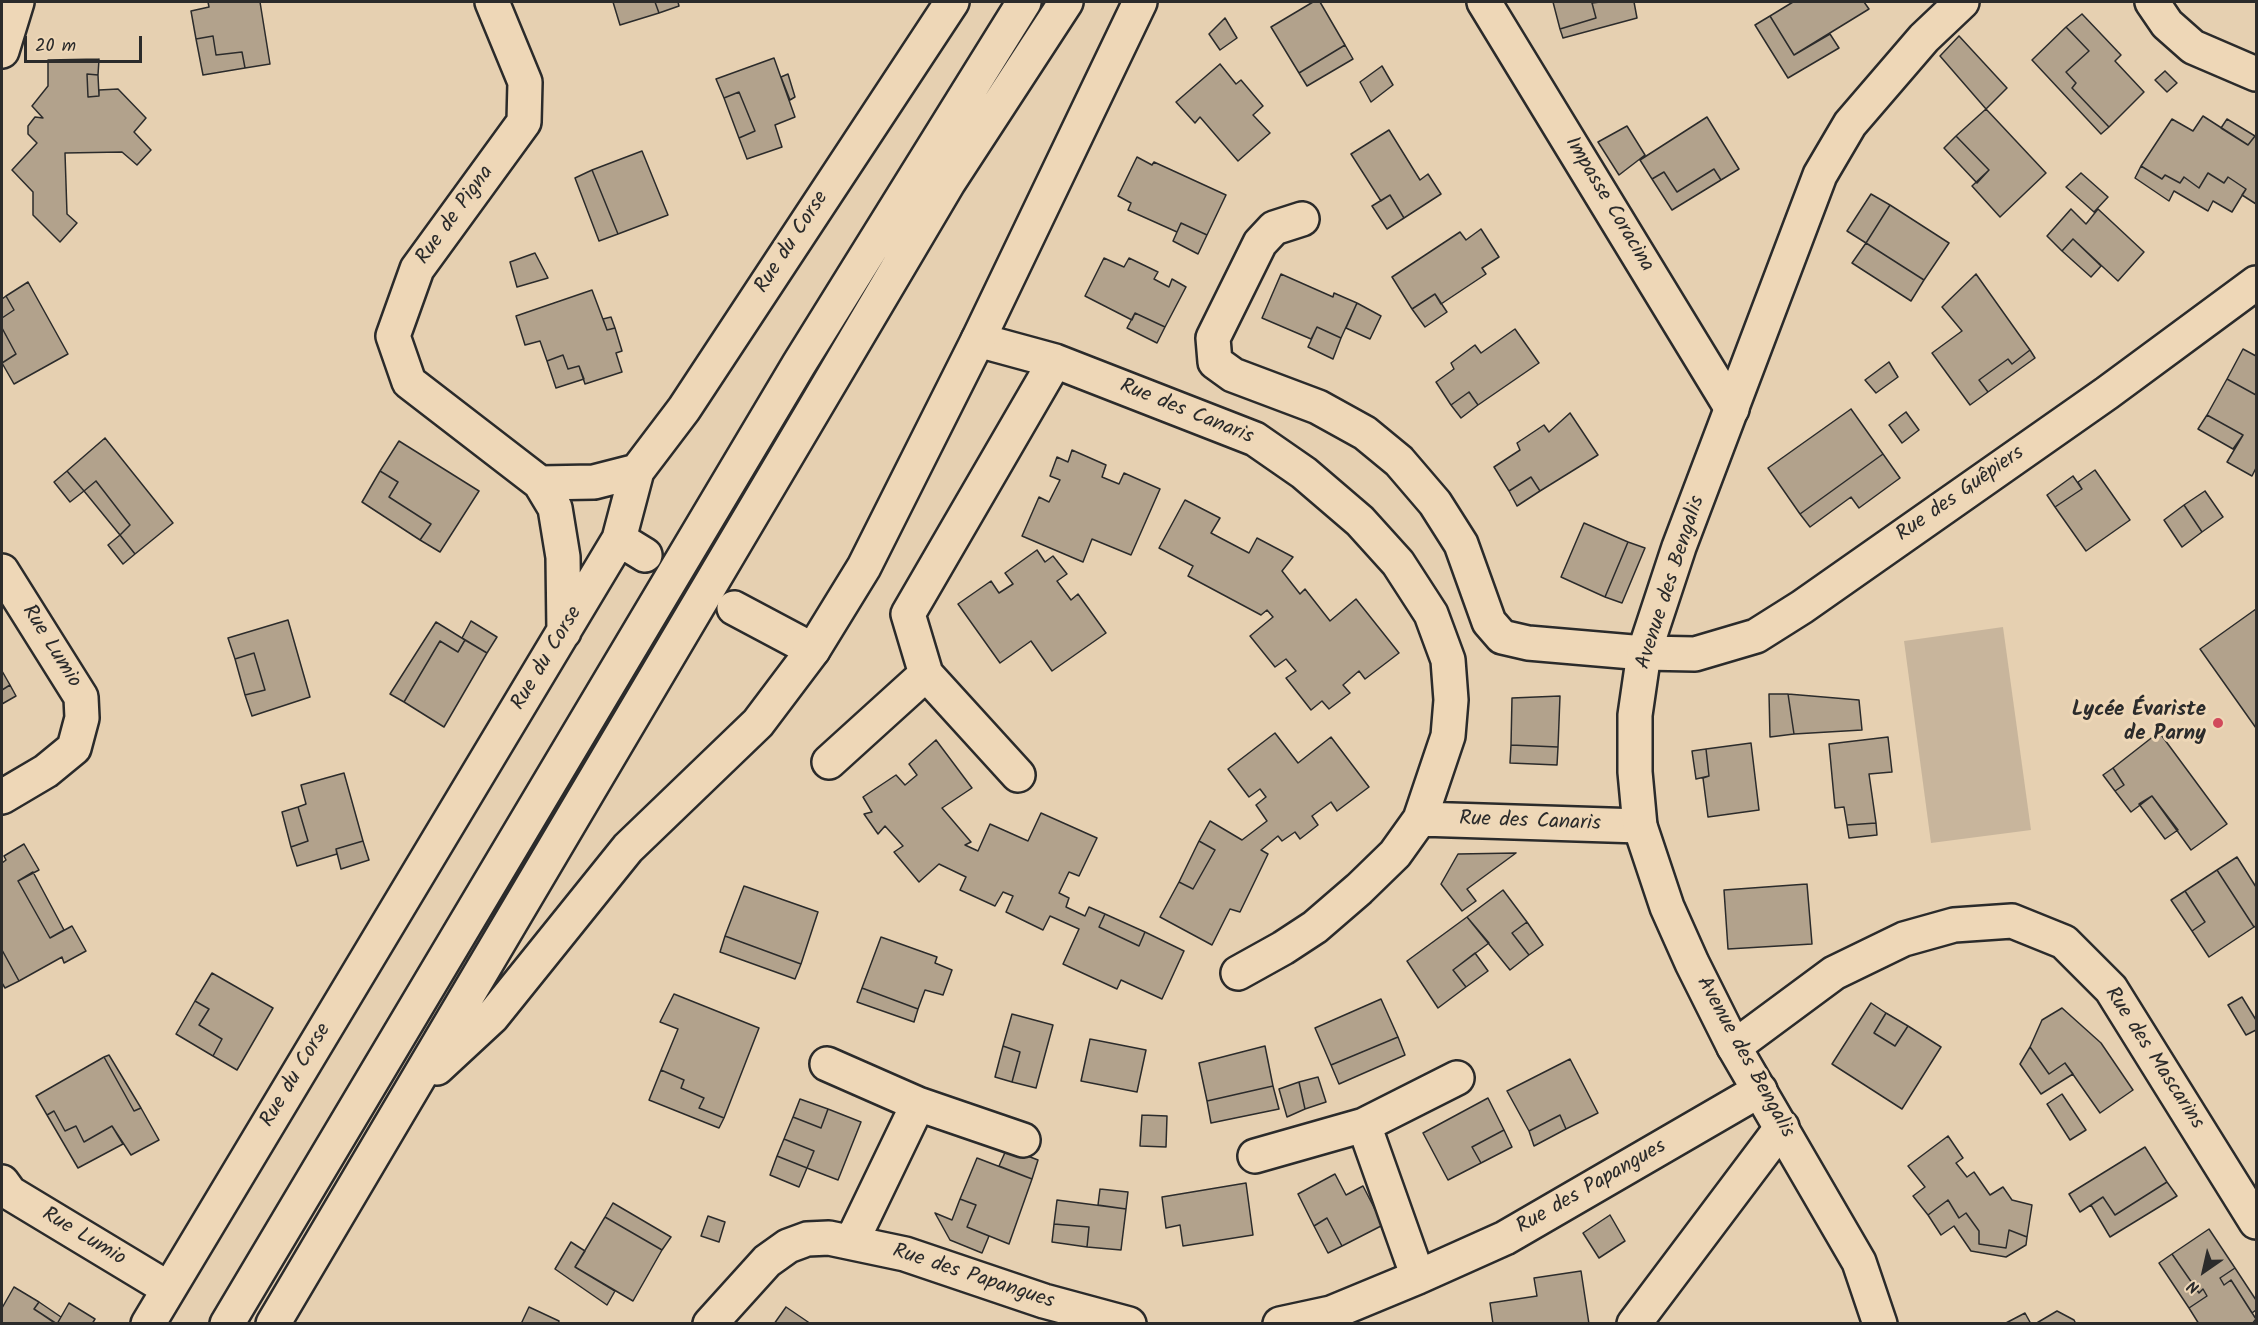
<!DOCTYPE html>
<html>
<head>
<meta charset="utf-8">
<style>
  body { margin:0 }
  #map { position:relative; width:2258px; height:1325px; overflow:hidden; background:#e6d0b1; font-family:Kalam,sans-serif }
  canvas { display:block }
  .frame { position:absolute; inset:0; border:3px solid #2b2b2b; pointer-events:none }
  .north { position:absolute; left:2174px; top:1241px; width:60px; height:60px; -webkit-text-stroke:4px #eed7b7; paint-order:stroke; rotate:214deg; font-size:16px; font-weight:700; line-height:24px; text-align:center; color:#2b2b2b }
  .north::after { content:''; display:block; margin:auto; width:21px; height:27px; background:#2b2b2b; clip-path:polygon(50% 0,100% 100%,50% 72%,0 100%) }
  .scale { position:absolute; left:24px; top:36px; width:118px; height:27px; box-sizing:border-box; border:3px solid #2b2b2b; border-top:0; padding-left:8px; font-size:18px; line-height:21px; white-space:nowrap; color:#2b2b2b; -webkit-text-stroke:4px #eed7b7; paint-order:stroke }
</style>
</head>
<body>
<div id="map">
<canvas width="2258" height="1325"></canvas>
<div class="frame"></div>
<div class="north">N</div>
<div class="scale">20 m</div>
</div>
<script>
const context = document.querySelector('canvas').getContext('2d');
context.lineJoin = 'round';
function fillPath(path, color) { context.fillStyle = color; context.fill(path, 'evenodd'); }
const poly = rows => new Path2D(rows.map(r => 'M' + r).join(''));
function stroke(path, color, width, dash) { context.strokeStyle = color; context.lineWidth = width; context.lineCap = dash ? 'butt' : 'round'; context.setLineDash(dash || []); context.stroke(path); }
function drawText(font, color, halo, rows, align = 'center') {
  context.font = font + ' Kalam,sans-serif'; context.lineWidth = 6; context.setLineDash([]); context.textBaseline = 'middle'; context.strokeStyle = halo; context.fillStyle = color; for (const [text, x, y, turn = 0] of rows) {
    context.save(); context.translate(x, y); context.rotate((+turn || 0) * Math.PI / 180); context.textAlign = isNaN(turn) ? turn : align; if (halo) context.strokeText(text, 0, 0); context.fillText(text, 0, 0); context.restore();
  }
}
fillPath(poly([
  [2003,627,2031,830,1931,843,1904,641]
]), '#c8b59c');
const building = poly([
  [208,2,260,2,270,64,245,68,242,52,216,55,213,36,196,39,191,11,209,7,208,2],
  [613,2,655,2,659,13,620,25,613,2],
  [655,2,678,2,679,6,659,13,655,2],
  [1313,2,1320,2,1345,45,1299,73,1271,27,1313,2],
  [1553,2,1600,2,1592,3,1596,18,1560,29,1553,2],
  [1600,2,1634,2,1637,18,1563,38,1560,29,1596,18,1592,3,1600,2],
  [1793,2,1864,2,1869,9,1794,55,1770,16,1793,2],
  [2082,14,2121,55,2115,61,2144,92,2109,127,2072,88,2076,83,2066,72,2089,51,2066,27,2082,14],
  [1770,16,1794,55,1830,34,1839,48,1788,78,1755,25,1770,16],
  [1225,18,1237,38,1220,50,1209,34,1225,18],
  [2066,27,2089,51,2066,72,2076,83,2072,88,2109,127,2101,134,2032,60,2066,27],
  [213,36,216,55,242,52,245,68,203,75,196,39,213,36],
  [1959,36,2007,88,1986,109,1940,56,1959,36],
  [1345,45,1353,59,1307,86,1299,73,1345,45],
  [774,58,795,117,775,125,782,147,747,159,739,138,755,131,739,92,724,98,716,79,774,58],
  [99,59,98,75,87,74,88,97,99,96,99,90,118,89,146,118,134,132,151,150,137,165,122,152,65,153,67,214,77,223,60,242,33,215,33,192,12,170,37,143,28,134,28,126,35,117,43,118,32,106,48,86,48,60,99,59],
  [1220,64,1236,84,1241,80,1263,106,1253,115,1270,133,1238,161,1200,117,1195,123,1176,102,1220,64],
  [1382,66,1393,85,1371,102,1360,82,1382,66],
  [2165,71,2177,83,2167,92,2155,80,2165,71],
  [87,74,98,75,99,96,88,97,87,74],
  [788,74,795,97,790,100,781,77,788,74],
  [739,92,755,131,739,138,724,98,739,92],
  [1986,109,2046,173,2000,217,1972,186,1989,170,1956,136,1986,109],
  [2203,116,2248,145,2255,136,2256,137,2256,204,2242,195,2246,189,2228,177,2224,183,2208,173,2199,188,2184,177,2180,183,2165,175,2162,179,2141,166,2172,119,2193,131,2203,116],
  [1707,117,1739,169,1721,180,1714,169,1677,192,1664,172,1652,179,1640,160,1707,117],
  [2227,119,2255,136,2248,145,2221,128,2227,119],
  [1627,126,1645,155,1619,175,1598,142,1627,126],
  [1389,130,1420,180,1428,174,1441,194,1404,218,1390,195,1381,201,1351,154,1389,130],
  [1956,136,1989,170,1977,183,1944,148,1956,136],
  [642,151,668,215,618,234,592,170,642,151],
  [1137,157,1152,165,1154,162,1226,195,1207,235,1181,223,1177,232,1128,210,1131,203,1118,196,1137,157],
  [2141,166,2162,179,2165,175,2180,183,2184,177,2199,188,2208,173,2224,183,2228,177,2246,189,2232,212,2213,201,2208,211,2174,191,2169,201,2135,178,2141,166],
  [1714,169,1721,180,1672,210,1652,179,1664,172,1677,192,1714,169],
  [592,170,618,234,599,241,575,178,592,170],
  [2081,173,2108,197,2094,212,2066,187,2081,173],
  [1871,194,1890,205,1866,243,1847,231,1871,194],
  [1390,195,1404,218,1387,229,1372,206,1390,195],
  [1890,205,1949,243,1924,280,1866,243,1890,205],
  [2071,209,2086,224,2098,209,2144,252,2118,281,2073,239,2062,251,2047,236,2071,209],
  [1181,223,1207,235,1198,254,1173,241,1181,223],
  [1481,229,1499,257,1482,268,1486,274,1441,304,1435,294,1412,309,1392,277,1460,232,1466,240,1481,229],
  [2073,239,2101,266,2091,277,2062,251,2073,239],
  [1866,243,1924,280,1911,301,1852,263,1866,243],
  [535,253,548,278,517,287,510,262,535,253],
  [1104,258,1124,267,1129,258,1158,272,1154,279,1169,287,1172,279,1186,287,1165,327,1135,313,1132,320,1085,296,1104,258],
  [1281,274,1333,297,1334,293,1357,303,1341,338,1317,327,1311,339,1262,318,1281,274],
  [1976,274,2030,350,2012,364,2008,359,1979,380,1988,392,1970,405,1932,353,1962,331,1942,307,1976,274],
  [28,282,68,354,14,384,2,363,16,354,2,328,2,318,14,310,6,296,28,282],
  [592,290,607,330,615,328,622,351,616,353,622,372,585,384,579,366,568,369,563,355,547,361,540,341,525,345,516,316,592,290],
  [1435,294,1447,312,1425,327,1412,309,1435,294],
  [6,296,14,310,2,318,2,299,6,296],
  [1357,303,1381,316,1370,339,1346,328,1357,303],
  [1135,313,1165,327,1157,343,1127,328,1135,313],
  [611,317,615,328,607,330,603,319,611,317],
  [1317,327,1341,338,1333,359,1308,347,1317,327],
  [2,328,16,354,2,363,2,328],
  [1515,329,1539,363,1478,405,1469,392,1451,405,1436,382,1454,369,1451,363,1475,345,1481,353,1515,329],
  [2243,349,2256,356,2256,395,2227,379,2243,349],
  [2030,350,2035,358,1988,392,1979,380,2008,359,2012,364,2030,350],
  [563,355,568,369,579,366,584,379,556,388,547,361,563,355],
  [1889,362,1898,377,1876,393,1865,380,1889,362],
  [2227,379,2256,395,2256,468,2252,476,2227,462,2243,435,2207,415,2227,379],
  [1469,392,1478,405,1461,418,1451,405,1469,392],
  [1851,409,1883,454,1800,514,1768,468,1851,409],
  [1906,412,1919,430,1902,443,1889,425,1906,412],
  [1570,413,1598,455,1540,491,1531,477,1509,491,1494,467,1520,450,1517,443,1544,425,1549,432,1570,413],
  [2207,415,2243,435,2233,449,2198,429,2207,415],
  [105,438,173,523,135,554,120,535,130,525,96,481,84,491,67,471,105,438],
  [399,441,479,491,440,552,420,540,431,524,389,497,398,482,380,471,399,441],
  [1072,450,1106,465,1102,477,1119,484,1124,473,1160,489,1131,555,1092,539,1083,562,1022,536,1039,497,1049,502,1060,480,1050,476,1057,457,1068,462,1072,450],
  [1883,454,1900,478,1859,508,1851,497,1810,527,1800,514,1883,454],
  [2095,470,2130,520,2086,551,2055,507,2082,489,2078,482,2095,470],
  [67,471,84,491,70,502,54,482,67,471],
  [380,471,398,482,389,497,431,524,420,540,362,502,380,471],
  [2073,476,2082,489,2055,507,2047,495,2073,476],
  [1531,477,1540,491,1517,506,1509,491,1531,477],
  [96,481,130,525,120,535,84,491,96,481],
  [2205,491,2223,517,2202,532,2184,505,2205,491],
  [1185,500,1220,518,1211,533,1249,553,1257,538,1293,557,1282,571,1300,594,1305,589,1330,621,1356,599,1399,653,1365,679,1359,671,1343,685,1350,693,1329,709,1322,701,1311,710,1286,678,1296,671,1286,659,1275,667,1250,636,1273,617,1267,610,1261,615,1188,576,1193,566,1159,548,1185,500],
  [2184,505,2202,532,2182,547,2164,520,2184,505],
  [1584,523,1628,542,1605,597,1561,577,1584,523],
  [120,535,135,554,123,564,108,545,120,535],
  [1628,542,1645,548,1622,603,1605,597,1628,542],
  [1037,550,1045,562,1053,556,1067,574,1057,581,1071,600,1078,594,1106,633,1052,671,1031,641,1000,663,958,604,991,581,999,593,1013,584,1005,573,1037,550],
  [2256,609,2256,728,2200,649,2256,609],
  [288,620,310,697,252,716,245,695,265,690,254,653,235,659,228,638,288,620],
  [471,621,497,637,487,653,462,638,471,621],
  [436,622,465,640,458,652,440,641,404,702,390,694,436,622],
  [465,640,487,653,444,727,404,702,440,641,458,652,465,640],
  [254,653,265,690,245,695,235,659,254,653],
  [2,671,10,685,2,690,2,671],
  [10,685,16,696,2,704,2,690,10,685],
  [1769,694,1788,694,1794,734,1770,737,1769,694],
  [1788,694,1859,700,1862,730,1794,734,1788,694],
  [1560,696,1558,747,1511,745,1512,698,1560,696],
  [2159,732,2227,824,2191,850,2152,796,2131,812,2115,791,2124,785,2113,768,2159,732],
  [1275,733,1298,763,1331,737,1369,787,1337,811,1331,802,1312,816,1318,825,1300,839,1295,832,1282,841,1278,836,1261,850,1268,854,1240,912,1230,909,1212,945,1160,917,1179,882,1193,889,1215,850,1199,841,1210,821,1242,840,1267,821,1256,805,1266,797,1260,789,1249,797,1228,769,1275,733],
  [1888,737,1892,772,1869,774,1876,823,1847,825,1844,807,1835,808,1829,744,1888,737],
  [936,740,972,788,942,808,971,842,965,845,978,851,990,824,1028,841,1041,813,1097,838,1079,876,1069,872,1059,893,1069,898,1066,907,1085,916,1089,907,1105,914,1099,927,1139,946,1145,932,1184,951,1162,999,1121,980,1117,989,1063,964,1079,929,1050,916,1043,930,1006,912,1013,896,1003,892,995,906,960,890,966,877,939,864,919,882,894,852,903,846,885,826,878,834,864,814,872,812,863,797,896,775,905,785,917,775,909,764,936,740],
  [1751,743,1759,810,1708,817,1703,778,1709,776,1706,749,1751,743],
  [1511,745,1558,747,1557,765,1510,763,1511,745],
  [1706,749,1709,776,1696,779,1692,751,1706,749],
  [2113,768,2124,785,2115,791,2103,775,2113,768],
  [344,773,363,841,336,849,337,854,297,866,291,847,308,841,298,807,306,804,301,785,344,773],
  [2152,796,2178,830,2165,839,2139,804,2152,796],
  [298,807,308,841,291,847,282,812,298,807],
  [1876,823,1877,835,1849,838,1847,825,1876,823],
  [363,841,369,860,341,869,336,849,363,841],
  [1199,841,1215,850,1193,889,1179,882,1199,841],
  [24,844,39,870,18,881,50,938,72,926,86,951,64,963,62,957,19,981,2,950,2,863,6,860,4,856,24,844],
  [1516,853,1467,889,1476,901,1462,911,1441,884,1458,854,1516,853],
  [2237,857,2256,887,2256,926,2254,927,2217,870,2237,857],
  [2217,870,2254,927,2209,957,2192,931,2205,922,2185,891,2217,870],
  [33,872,64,930,50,938,18,881,33,872],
  [1807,884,1812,944,1728,949,1724,890,1807,884],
  [744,886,818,912,801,964,725,936,744,886],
  [1503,890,1527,922,1512,933,1529,955,1510,970,1467,917,1503,890],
  [2185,891,2205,922,2192,931,2171,900,2185,891],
  [1105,914,1145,932,1139,946,1099,927,1105,914],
  [1467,917,1489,943,1453,970,1466,987,1438,1008,1407,961,1467,917],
  [1527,922,1543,945,1529,955,1512,933,1527,922],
  [725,936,801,964,795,979,720,952,725,936],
  [881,937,937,957,935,963,952,970,943,995,925,990,918,1009,862,988,881,937],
  [2,950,19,981,5,988,2,983,2,950],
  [1475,953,1488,971,1466,987,1453,970,1475,953],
  [212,973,273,1008,237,1070,213,1056,222,1039,199,1025,209,1009,195,1001,212,973],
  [862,988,918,1009,914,1022,857,1002,862,988],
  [674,994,759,1028,724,1118,699,1108,704,1098,681,1088,684,1080,661,1070,678,1029,660,1022,674,994],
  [2242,997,2256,1020,2256,1030,2246,1035,2228,1005,2242,997],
  [1381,999,1398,1037,1331,1065,1315,1028,1381,999],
  [195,1001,209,1009,199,1025,222,1039,213,1056,176,1034,195,1001],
  [1871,1003,1886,1013,1874,1033,1895,1046,1908,1026,1941,1047,1902,1109,1832,1064,1871,1003],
  [2062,1008,2101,1043,2133,1090,2100,1113,2065,1063,2049,1074,2030,1047,2042,1020,2062,1008],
  [1886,1013,1908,1026,1895,1046,1874,1033,1886,1013],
  [1012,1014,1053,1025,1036,1088,1012,1082,1020,1052,1003,1046,1012,1014],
  [1398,1037,1405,1055,1339,1084,1331,1065,1398,1037],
  [1090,1039,1146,1050,1137,1092,1081,1081,1090,1039],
  [1003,1046,1020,1052,1012,1082,995,1077,1003,1046],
  [1265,1046,1273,1086,1207,1101,1199,1063,1265,1046],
  [2030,1047,2049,1074,2065,1063,2073,1074,2041,1094,2020,1064,2030,1047],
  [109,1055,141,1108,134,1111,104,1057,109,1055],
  [104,1057,134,1111,141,1108,159,1140,131,1155,112,1126,84,1142,76,1126,65,1131,54,1111,47,1115,36,1096,104,1057],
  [1570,1059,1598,1113,1566,1129,1560,1115,1529,1131,1507,1091,1570,1059],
  [661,1070,684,1080,681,1088,704,1098,699,1108,724,1118,719,1128,649,1100,661,1070],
  [1318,1077,1326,1102,1305,1109,1299,1082,1318,1077],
  [1299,1082,1305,1109,1287,1117,1279,1089,1299,1082],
  [1273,1086,1279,1109,1211,1123,1207,1101,1273,1086],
  [2062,1094,2086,1130,2070,1140,2047,1104,2062,1094],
  [1488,1098,1504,1130,1472,1147,1481,1163,1448,1180,1423,1133,1488,1098],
  [800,1099,828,1109,821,1128,793,1117,800,1099],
  [828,1109,861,1122,838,1180,807,1168,814,1151,784,1139,793,1117,821,1128,828,1109],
  [54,1111,65,1131,76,1126,84,1142,112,1126,123,1144,78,1168,47,1115,54,1111],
  [1142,1115,1167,1116,1166,1147,1140,1146,1142,1115],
  [1560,1115,1566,1129,1534,1146,1529,1131,1560,1115],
  [1504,1130,1512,1147,1481,1163,1472,1147,1504,1130],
  [1948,1136,1963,1158,1956,1163,1967,1177,1974,1172,1990,1195,2003,1187,2012,1200,2032,1205,2027,1237,2009,1230,2006,1248,1979,1244,1979,1231,1966,1213,1959,1218,1948,1200,1928,1215,1913,1196,1925,1187,1908,1166,1948,1136],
  [784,1139,814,1151,807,1168,777,1156,784,1139],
  [2145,1147,2167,1182,2115,1215,2103,1197,2080,1212,2069,1194,2145,1147],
  [1007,1148,1038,1160,1032,1179,999,1166,1007,1148],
  [777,1156,807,1168,799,1187,770,1175,777,1156],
  [977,1158,1032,1179,1009,1244,967,1227,976,1205,960,1199,977,1158],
  [1335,1174,1346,1195,1363,1186,1383,1225,1342,1246,1327,1218,1314,1226,1298,1194,1335,1174],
  [2167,1182,2177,1196,2110,1237,2091,1205,2103,1197,2115,1215,2167,1182],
  [1246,1183,1253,1235,1183,1246,1180,1225,1166,1228,1162,1197,1246,1183],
  [1100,1189,1128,1192,1126,1209,1098,1205,1100,1189],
  [960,1199,976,1205,967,1227,989,1236,982,1253,950,1240,935,1213,952,1220,960,1199],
  [1057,1200,1126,1209,1121,1250,1087,1247,1089,1227,1054,1224,1057,1200],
  [1948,1200,1959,1218,1966,1213,1979,1231,1979,1244,2006,1248,2009,1230,2027,1237,2026,1245,2006,1257,1971,1251,1954,1226,1941,1235,1928,1215,1948,1200],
  [613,1203,671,1237,662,1250,605,1217,613,1203],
  [1610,1215,1625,1241,1599,1258,1583,1233,1610,1215],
  [708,1216,725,1222,719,1242,701,1236,708,1216],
  [605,1217,662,1250,633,1301,575,1267,605,1217],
  [1327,1218,1342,1246,1328,1253,1314,1226,1327,1218],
  [1054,1224,1089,1227,1087,1247,1052,1242,1054,1224],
  [2209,1229,2235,1268,2220,1278,2224,1285,2231,1280,2256,1319,2252,1324,2199,1324,2189,1308,2207,1296,2203,1289,2199,1293,2172,1254,2209,1229],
  [571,1242,585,1251,575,1267,615,1291,607,1305,555,1269,571,1242],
  [2172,1254,2199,1293,2203,1289,2207,1296,2189,1308,2159,1263,2172,1254],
  [2235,1268,2256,1300,2256,1310,2252,1313,2231,1280,2224,1285,2220,1278,2235,1268],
  [1581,1271,1589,1324,1493,1324,1490,1303,1537,1296,1534,1278,1581,1271],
  [14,1287,39,1302,34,1309,56,1324,2,1324,2,1308,14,1287],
  [39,1302,61,1317,57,1324,34,1309,39,1302],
  [69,1303,95,1319,92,1324,57,1324,69,1303],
  [529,1307,559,1321,558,1324,521,1324,529,1307],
  [786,1307,811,1324,774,1324,786,1307],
  [2057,1311,2074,1320,2076,1324,2035,1324,2057,1311],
  [2025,1313,2031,1324,2004,1324,2025,1313]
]);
fillPath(building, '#b2a28c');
stroke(building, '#2b2b2b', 1.5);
const street = poly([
  [492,2,525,82,524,122,417,269,393,336,409,382,540,483,555,508,563,557,564,632],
  [1484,2,1732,409],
  [2152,2,2167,24,2193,47,2256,74],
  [2,51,17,2],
  [1302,219,1274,228,1260,243,1213,338,1215,362,1233,375,1318,407,1365,433,1399,461,1435,503,1461,544,1489,622,1502,637,1528,643,1644,653,1695,654,1756,636,1802,607,2107,393,2256,283],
  [978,340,1055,361,1255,439,1304,473,1360,521,1398,563,1431,614,1448,660,1451,700,1448,736,1420,819,1395,854,1359,889,1315,927,1283,948,1238,973],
  [540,483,594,482,637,471],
  [619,539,645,555],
  [2,571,81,697,82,718,74,748,46,771,2,797],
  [734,608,813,650],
  [829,762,926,674],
  [1018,775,926,674,908,614,1055,361],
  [1420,819,1640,826],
  [1734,1047,1834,973,1904,939,1954,925,2012,921,2064,942,2111,989,2256,1222],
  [827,1064,918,1104,852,1241],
  [918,1104,1023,1140],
  [1364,1125,1457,1078],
  [1255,1156,1364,1125,1418,1277],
  [2,1182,10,1193,169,1289],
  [148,1324,619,539,637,471,684,409,952,2],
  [710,1324,767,1261,788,1246,807,1239,829,1238,905,1254,1044,1301,1129,1324],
  [1280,1324,1331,1313,1418,1277,1505,1238,1760,1090],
  [1634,1324,1782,1127]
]);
const secondary = poly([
  [1880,1324,1859,1262,1734,1047,1692,963,1667,907,1640,826,1635,772,1635,715,1644,653,1679,547,1820,175,1850,124,1924,38,1962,2]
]);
const primary = poly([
  [437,1068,492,1017,628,848,758,723,813,650,864,567,978,340,1140,2],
  [227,1324,799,364,1024,2],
  [273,1324,948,183,1066,2]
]);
stroke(street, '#2b2b2b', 38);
stroke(secondary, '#2b2b2b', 38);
stroke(primary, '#2b2b2b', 38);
stroke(street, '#eed7b7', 33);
stroke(secondary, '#eed7b7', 33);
stroke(primary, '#eed7b7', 33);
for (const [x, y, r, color] of [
  [2218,723,6,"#d1495b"]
]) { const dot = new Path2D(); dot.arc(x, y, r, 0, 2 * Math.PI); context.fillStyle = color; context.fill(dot); stroke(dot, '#eed7b7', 2); }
drawText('21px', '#2b2b2b', '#eed7b7', [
  ["Impasse Coracina",1608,205,59],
  ["Rue de Pigna",456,216,-54],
  ["Rue du Corse",793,243,-57],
  ["Rue des Canaris",1186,413,22],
  ["Rue des Guêpiers",1961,495,-35],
  ["Avenue des Bengalis",1672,583,-72],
  ["Rue Lumio",50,647,58],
  ["Rue du Corse",548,659,-59],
  ["Rue des Canaris",1530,823,2],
  ["Avenue des Bengalis",1744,1058,61],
  ["Rue des Mascarins",2153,1059,57],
  ["Rue du Corse",297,1076,-59],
  ["Rue des Papangues",1592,1188,-30],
  ["Rue Lumio",83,1238,31],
  ["Rue des Papangues",973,1278,18]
]);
drawText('bold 21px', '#2b2b2b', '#eed7b7', [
  ["Lycée Évariste",2206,711],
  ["de Parny",2206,735]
], 'right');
</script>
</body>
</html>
